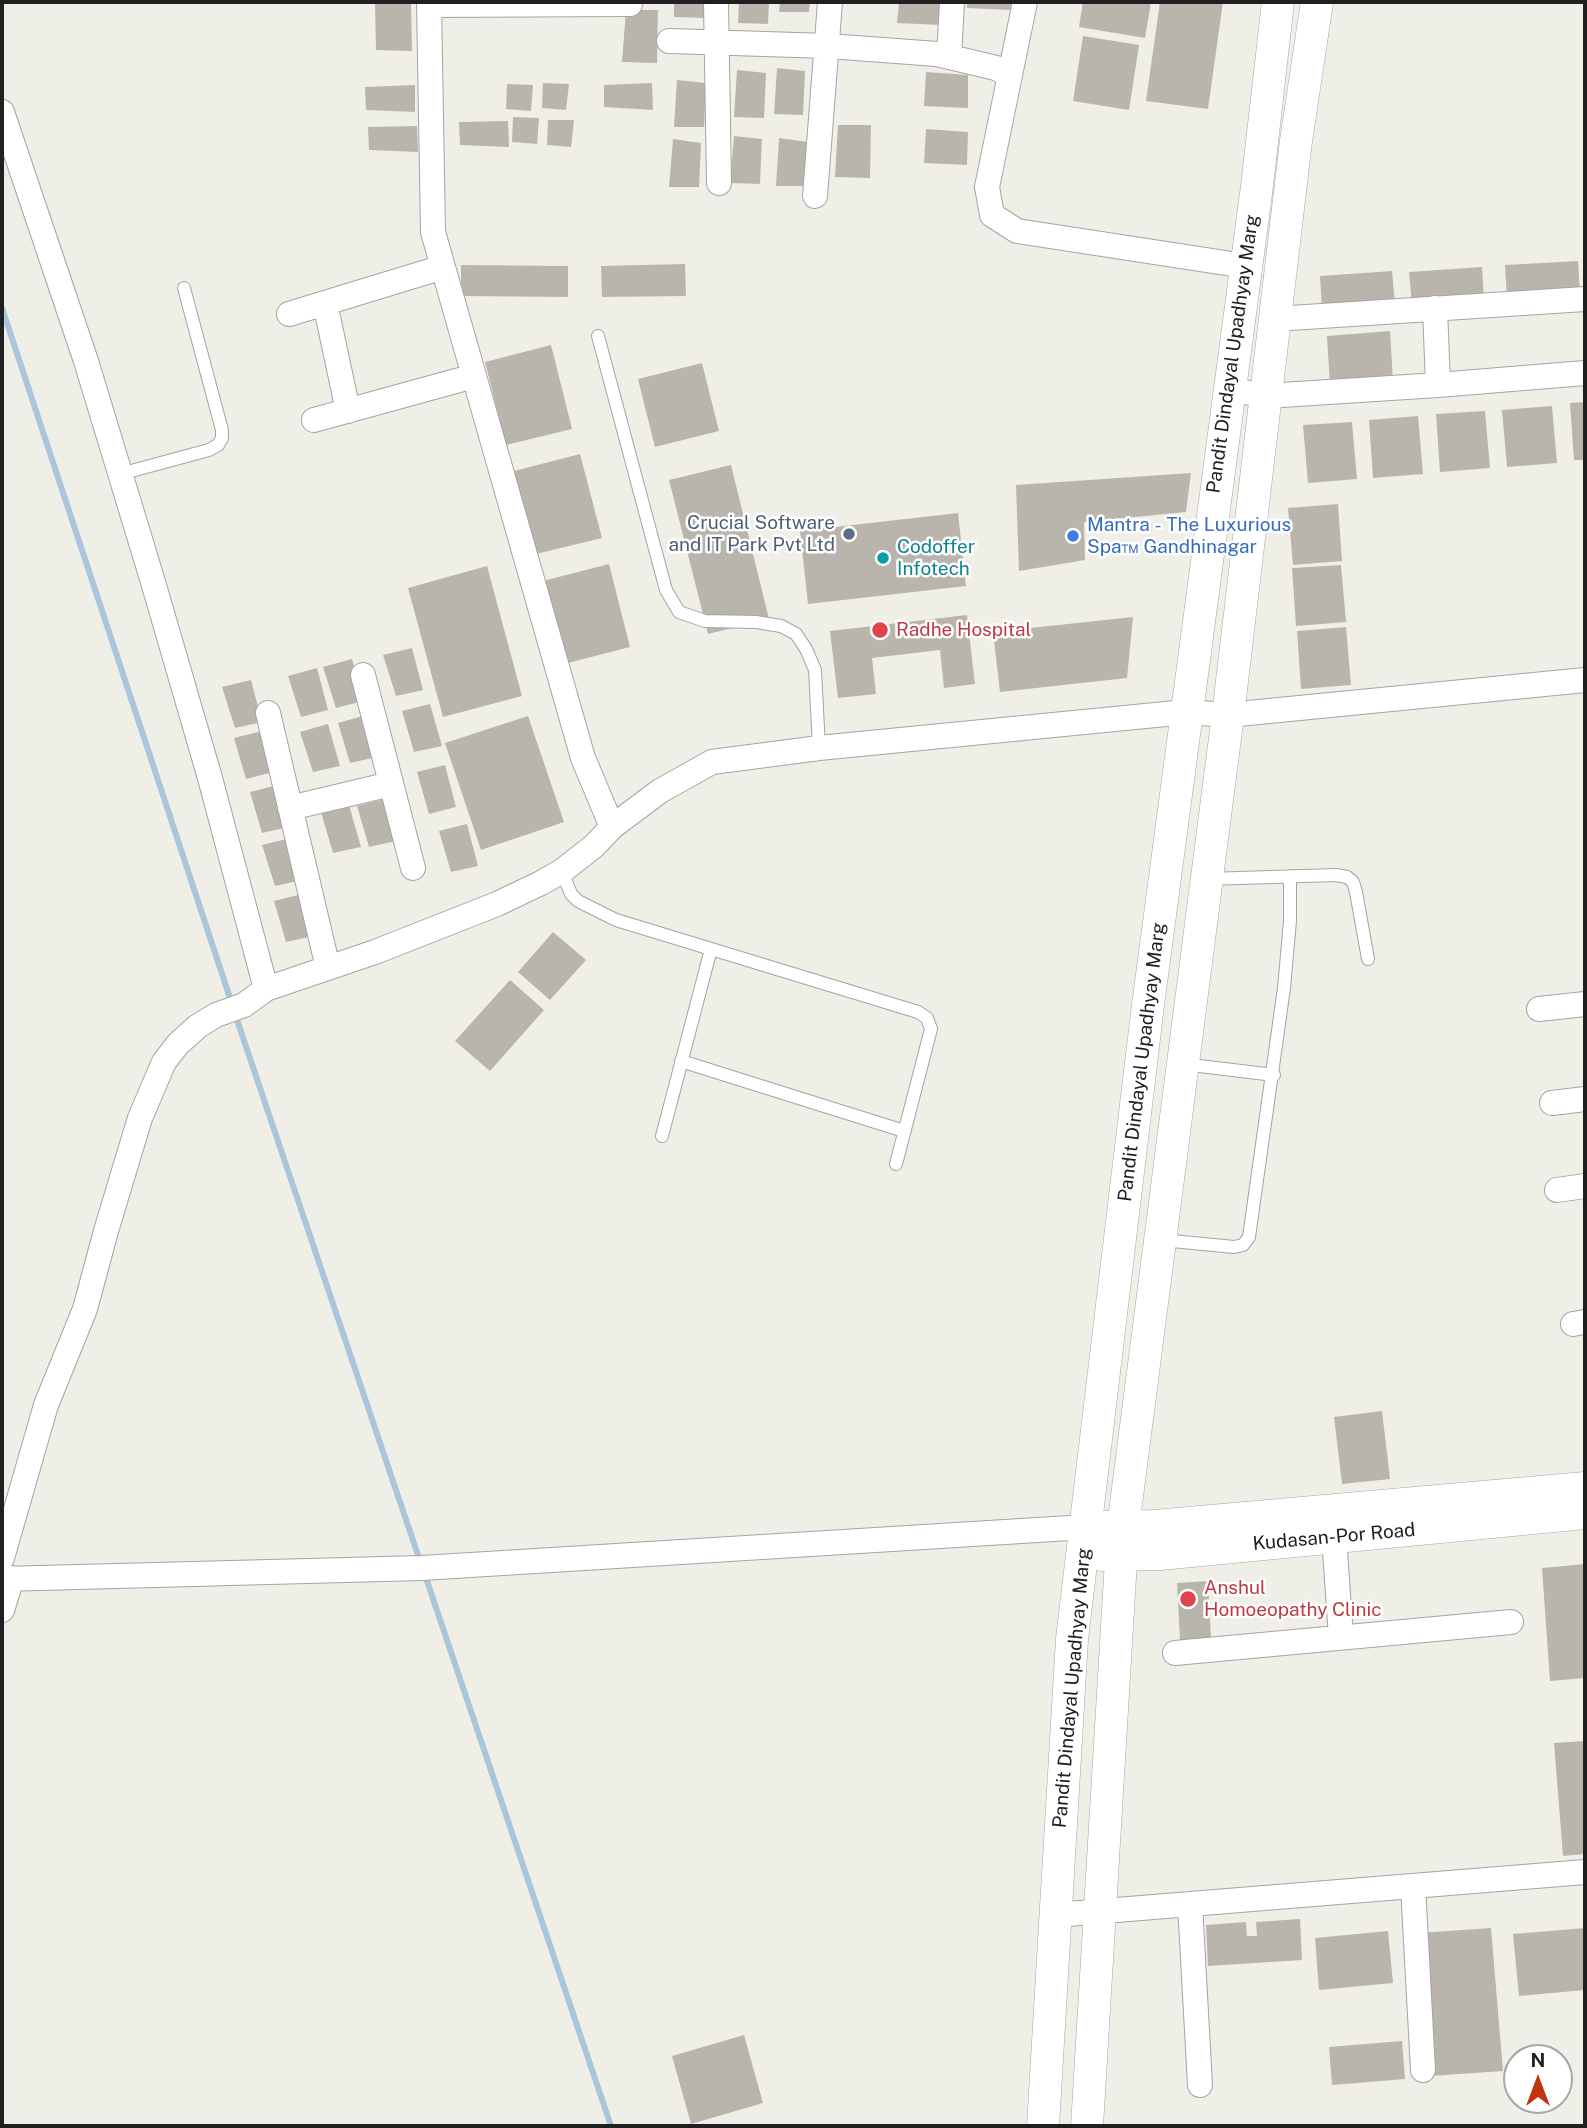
<!DOCTYPE html>
<html>
<head>
<meta charset="utf-8">
<style>
  body { margin:0 }
  #map { position:relative; width:1587px; height:2128px; overflow:hidden; background:#f0efe7; font-family:"Public Sans",sans-serif }
  canvas { display:block }
  .frame { position:absolute; inset:0; border:4px solid #202020; pointer-events:none }
  .north { position:absolute; left:1503px; top:2044px; width:70px; height:70px; box-sizing:border-box; background:#fff; border:2px solid #a6a6a6; border-radius:50%; rotate:0deg; font-size:19px; font-weight:700; line-height:28px; text-align:center; color:#202020 }
  .north::after { content:''; display:block; margin:auto; width:24px; height:32px; background:#c1340f; clip-path:polygon(50% 0,100% 100%,50% 72%,0 100%) }
</style>
</head>
<body>
<div id="map">
<canvas width="1587" height="2128"></canvas>
<div class="frame"></div>
<div class="north">N</div>
</div>
<script>
const context = document.querySelector('canvas').getContext('2d');
context.lineJoin = 'round';
const poly = rows => new Path2D(rows.map(r => 'M' + r).join(''));
function stroke(path, color, width, dash) { context.strokeStyle = color; context.lineWidth = width; context.lineCap = dash ? 'butt' : 'round'; context.setLineDash(dash || []); context.stroke(path); }
function fillPath(path, color) { context.fillStyle = color; context.fill(path, 'evenodd'); }
function drawText(font, color, halo, rows, align = 'center') {
  context.font = font + ' "Public Sans",sans-serif'; context.lineWidth = 5; context.setLineDash([]); context.textBaseline = 'middle'; context.strokeStyle = halo; context.fillStyle = color; for (const [text, x, y, turn = 0] of rows) {
    context.save(); context.translate(x, y); context.rotate((+turn || 0) * Math.PI / 180); context.textAlign = isNaN(turn) ? turn : align; if (halo) context.strokeText(text, 0, 0); context.fillText(text, 0, 0); context.restore();
  }
}
stroke(poly([
  [2,308,232,1004],
  [235,1014,420,1561],
  [425,1575,611,2126]
]), '#abc6da', 6);
fillPath(poly([
  [375,2,411,2,412,51,376,50],
  [674,2,705,2,706,18,674,17],
  [739,2,769,2,768,24,738,23],
  [780,2,810,2,809,12,779,12],
  [899,2,941,2,941,25,897,23],
  [967,2,1011,2,1010,10,967,8],
  [1083,2,1151,2,1145,38,1079,27],
  [1160,2,1223,2,1208,109,1146,101],
  [626,10,658,10,657,63,622,62],
  [1083,36,1139,45,1129,110,1073,101],
  [777,68,805,71,803,115,774,114],
  [737,70,766,73,764,118,734,117],
  [926,72,968,75,968,108,924,106],
  [677,80,706,83,704,127,674,127],
  [543,83,569,84,566,110,542,108],
  [652,83,653,110,604,107,604,85],
  [507,84,533,85,531,111,506,109],
  [415,85,415,112,366,110,365,87],
  [513,117,539,118,537,144,512,142],
  [548,120,574,120,571,147,547,145],
  [508,121,509,147,460,145,459,122],
  [838,125,871,125,870,178,835,177],
  [417,126,418,152,369,150,368,127],
  [926,129,968,132,967,165,924,163],
  [734,136,762,139,760,184,730,183],
  [779,138,808,142,806,186,776,186],
  [673,139,701,143,699,187,669,187],
  [1578,261,1580,294,1507,299,1505,265],
  [685,264,686,296,602,297,601,266],
  [461,265,568,266,568,297,461,296],
  [1482,267,1484,300,1412,305,1409,272],
  [1392,271,1395,304,1322,310,1320,276],
  [1390,331,1393,381,1330,385,1327,336],
  [551,345,572,429,506,445,485,362],
  [702,363,719,431,655,447,638,379],
  [1585,402,1585,460,1574,460,1570,403],
  [1552,406,1557,463,1507,467,1502,410],
  [1485,411,1490,468,1440,472,1436,414],
  [1418,416,1423,474,1373,478,1369,420],
  [1352,422,1357,479,1308,483,1303,425],
  [580,454,602,538,536,554,514,471],
  [731,465,769,619,708,634,669,480],
  [1191,473,1186,512,1084,522,1085,560,1019,571,1016,485],
  [1338,504,1342,561,1293,565,1288,508],
  [958,513,966,586,808,604,800,531],
  [609,564,630,647,564,664,543,581],
  [1341,565,1346,622,1296,626,1292,568],
  [487,566,522,696,443,717,408,588],
  [967,615,975,684,944,688,940,650,872,658,876,694,838,698,830,631],
  [1133,617,1127,678,1000,692,993,632],
  [1346,627,1351,685,1301,689,1297,631],
  [412,648,423,690,396,696,383,655],
  [352,659,363,701,336,708,323,667],
  [317,668,328,710,301,717,288,676],
  [251,680,262,722,235,728,222,687],
  [430,704,442,746,414,752,402,711],
  [366,715,377,757,350,763,338,723],
  [528,716,564,822,481,850,445,743],
  [328,724,340,766,313,772,300,732],
  [262,731,273,772,246,779,234,738],
  [445,765,456,807,429,814,417,772],
  [278,785,289,827,262,833,250,792],
  [385,799,396,841,369,847,357,806],
  [349,805,361,847,333,853,321,812],
  [467,824,478,866,451,872,439,831],
  [291,838,302,880,275,886,262,845],
  [302,894,313,936,286,942,274,901],
  [553,932,586,960,550,1000,518,972],
  [510,980,544,1010,490,1071,455,1041],
  [1382,1411,1390,1479,1342,1484,1334,1417],
  [1585,1564,1585,1678,1550,1681,1542,1568],
  [1208,1581,1211,1638,1180,1640,1177,1583],
  [1585,1741,1585,1854,1563,1856,1554,1743],
  [1300,1919,1302,1960,1208,1966,1206,1925,1246,1922,1247,1936,1257,1936,1256,1922],
  [1491,1928,1503,2071,1430,2076,1419,1933],
  [1585,1928,1585,1990,1519,1996,1513,1934],
  [1388,1931,1393,1983,1319,1990,1315,1938],
  [744,2035,763,2103,691,2124,672,2056],
  [1402,2041,1405,2079,1332,2085,1329,2047]
]), '#b9b5ad');
const service = poly([
  [598,336,666,590,679,612,705,621,756,622,781,626,796,634,806,649,815,670,819,748],
  [120,474,209,450,218,445,222,438,222,430,184,288],
  [562,871,571,894,578,901,616,920,918,1012,927,1018,931,1029,896,1164],
  [1207,879,1336,875,1347,877,1353,882,1356,892,1368,959],
  [681,1061,904,1131],
  [1183,1064,1274,1075],
  [662,1136,711,949],
  [1162,1240,1234,1247,1243,1245,1249,1237,1284,988,1290,921,1290,876]
]);
const minor = poly([
  [429,2,433,232,583,758,612,827,660,791,712,762,819,748,1186,712,1228,715,1585,680],
  [716,2,719,183],
  [1025,2,987,187,992,215,1017,231,1245,266],
  [429,5,630,4],
  [669,41,828,46,937,54,996,68,1010,76],
  [949,57,952,2],
  [2,112,86,361,153,582,210,778,266,989],
  [815,196,830,2],
  [325,303,348,411],
  [1435,308,1438,385],
  [289,314,443,267],
  [1275,319,1585,299],
  [1228,389,1266,396,1438,385,1585,373],
  [314,420,474,376],
  [363,675,413,868],
  [268,713,328,968],
  [290,808,391,784],
  [1539,1009,1585,1004],
  [1552,1103,1585,1099],
  [1557,1190,1585,1186],
  [1573,1324,1585,1322],
  [1334,1537,1341,1637],
  [2,1558,46,1405,85,1309,106,1231,140,1118,164,1062,178,1044,198,1026,216,1015,244,1005,266,989,375,952,497,904,541,883,562,871,594,846,612,827],
  [2,1579,422,1568,1086,1527],
  [2,1610,12,1578],
  [1175,1653,1511,1622],
  [1413,1886,1423,2070],
  [1190,1904,1200,2085],
  [1055,1915,1585,1872]
]);
const tertiary = poly([
  [1102,1527,1155,1526,1585,1488],
  [1102,1555,1160,1554,1585,1513],
  [1043,2126,1072,1639,1148,1005,1257,186,1278,2],
  [1087,2126,1123,1527,1228,715,1296,141,1317,2]
]);
stroke(service, '#a4a4a4', 14);
stroke(minor, '#a4a4a4', 26);
stroke(tertiary, '#a4a4a4', 33);
stroke(service, '#fff', 12);
stroke(minor, '#fff', 24);
stroke(tertiary, '#fff', 32);
for (const [x, y, r, color] of [
  [849,534,7,"#5c6f8a"],
  [1073,536,7,"#3f7fe0"],
  [883,558,7,"#0f9aa8"],
  [880,630,9,"#e0444e"],
  [1188,1599,9,"#e0444e"]
]) { const dot = new Path2D(); dot.arc(x, y, r, 0, 2 * Math.PI); context.fillStyle = color; context.fill(dot); stroke(dot, '#fff', 2.5); }
drawText('19px', '#202020', '#fff', [
  ["Pandit Dindayal Upadhyay Marg",1233,354,-82],
  ["Pandit Dindayal Upadhyay Marg",1142,1062,-83],
  ["Kudasan-Por Road",1334,1537,-5],
  ["Pandit Dindayal Upadhyay Marg",1072,1688,-85]
]);
drawText('19px', '#4e5e75', '#fff', [
  ["Crucial Software",835,523],
  ["and IT Park Pvt Ltd",835,545]
], 'right');
drawText('19px', '#366cbe', '#fff', [
  ["Mantra - The Luxurious",1087,525],
  ["Spa™ Gandhinagar",1087,547]
], 'left');
drawText('19px', '#0d838f', '#fff', [
  ["Codoffer",897,547],
  ["Infotech",897,569]
], 'left');
drawText('19px', '#be3a42', '#fff', [
  ["Radhe Hospital",896,630],
  ["Anshul",1204,1588],
  ["Homoeopathy Clinic",1204,1610]
], 'left');
</script>
</body>
</html>
